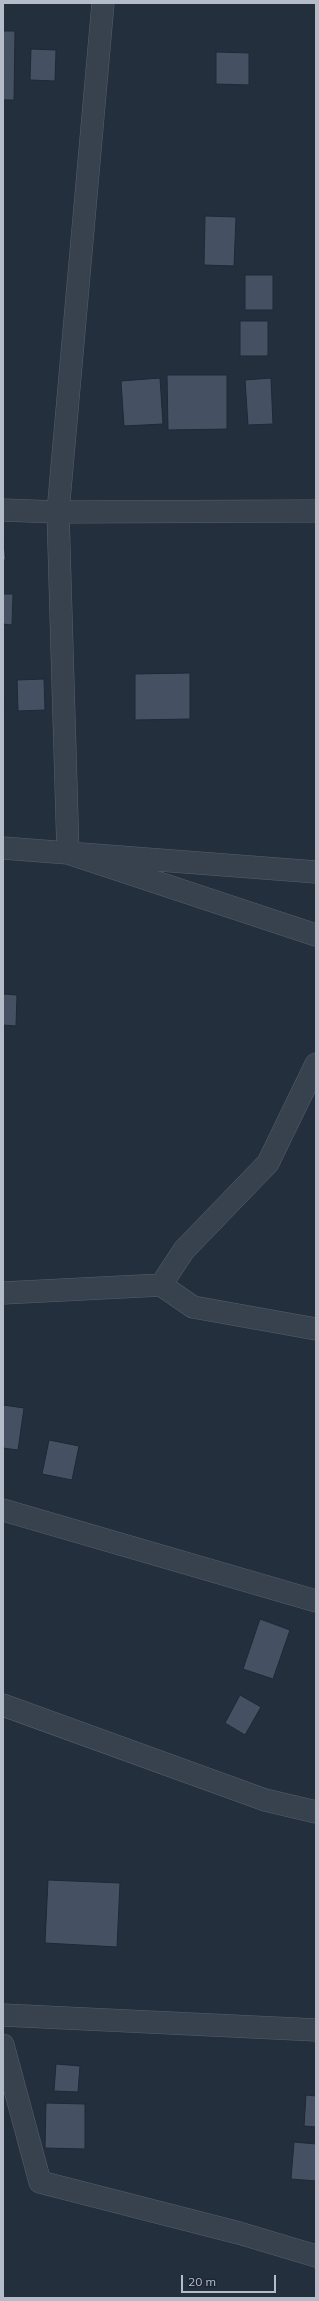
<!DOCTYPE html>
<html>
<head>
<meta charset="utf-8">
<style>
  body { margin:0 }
  #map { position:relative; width:319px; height:2301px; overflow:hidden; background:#242f3e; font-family:Mulish,sans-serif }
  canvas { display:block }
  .frame { position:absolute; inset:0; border:4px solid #b4bcc9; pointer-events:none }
  .scale { position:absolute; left:181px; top:2275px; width:95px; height:18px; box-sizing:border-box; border:2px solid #b4bcc9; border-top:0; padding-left:5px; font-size:12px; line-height:14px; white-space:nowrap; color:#b4bcc9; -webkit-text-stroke:3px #1d2633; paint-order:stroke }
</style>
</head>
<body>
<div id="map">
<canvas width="319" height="2301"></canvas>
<div class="frame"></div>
<div class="scale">20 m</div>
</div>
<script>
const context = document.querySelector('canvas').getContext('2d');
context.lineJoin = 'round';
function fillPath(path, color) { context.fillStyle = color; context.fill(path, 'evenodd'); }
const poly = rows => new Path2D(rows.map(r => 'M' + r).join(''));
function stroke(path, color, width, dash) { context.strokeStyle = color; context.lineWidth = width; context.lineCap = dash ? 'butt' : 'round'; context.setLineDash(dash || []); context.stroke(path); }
const building = poly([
  [3,31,15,31,14,100,3,100,3,31],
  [31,49,56,50,55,81,30,80,31,49],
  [216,52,249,53,249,85,216,84,216,52],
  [205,216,236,217,234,266,204,265,205,216],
  [245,275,273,275,273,310,245,310,245,275],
  [240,321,268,321,268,356,240,356,240,321],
  [167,375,227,375,227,429,168,430,167,375],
  [160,378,163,424,124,426,121,381,160,378],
  [271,378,273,424,248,425,245,380,271,378],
  [3,534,6,560,3,560,3,534],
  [3,594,13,594,12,625,3,624,3,594],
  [190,673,190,719,135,720,135,674,190,673],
  [44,679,45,710,18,711,17,680,44,679],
  [3,695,4,695,3,751,3,695],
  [3,994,17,995,16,1026,3,1025,3,994],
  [3,1405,24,1408,18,1450,3,1448,3,1405],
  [49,1440,79,1446,72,1480,42,1474,49,1440],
  [260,1619,290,1630,273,1679,243,1669,260,1619],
  [240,1695,261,1707,245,1735,225,1723,240,1695],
  [48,1880,120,1883,117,1947,45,1943,48,1880],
  [56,2064,80,2066,78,2092,54,2091,56,2064],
  [306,2095,316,2096,316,2127,304,2126,306,2095],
  [46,2103,85,2104,85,2149,45,2148,46,2103],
  [294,2142,316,2144,316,2181,291,2179,294,2142]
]);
fillPath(building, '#455162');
stroke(building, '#1f2835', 1);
const minor = poly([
  [103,3,58,512,68,853,316,935],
  [3,510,58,512,316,511],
  [3,848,316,872],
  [161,1285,184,1250,268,1163,316,1064],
  [3,1293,161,1285,193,1307,316,1329],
  [3,1510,316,1601],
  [3,1705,265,1800,316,1812],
  [3,2015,316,2030],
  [3,2045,40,2182,239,2233,316,2256]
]);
stroke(minor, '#565f6c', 23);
stroke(minor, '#38414e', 22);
</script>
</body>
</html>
